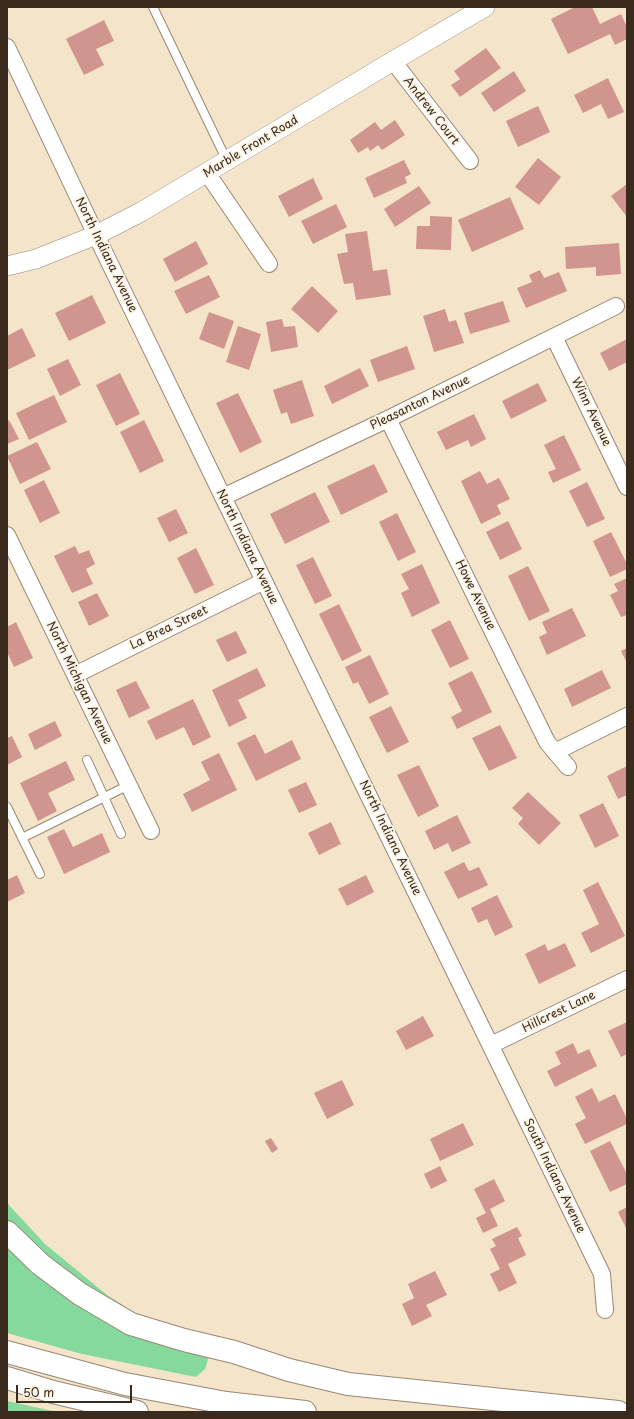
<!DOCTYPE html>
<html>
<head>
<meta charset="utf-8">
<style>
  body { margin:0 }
  #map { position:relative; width:634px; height:1419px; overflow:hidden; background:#f4e4c9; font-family:"Playpen Sans",sans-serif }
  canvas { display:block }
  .frame { position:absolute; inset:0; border:8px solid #3b2a1e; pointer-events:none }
  .scale { position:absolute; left:16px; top:1385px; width:116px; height:18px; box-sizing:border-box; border:2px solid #3b2a1e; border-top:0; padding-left:5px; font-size:12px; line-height:14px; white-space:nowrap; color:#3b2a1e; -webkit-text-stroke:3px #fcf5e5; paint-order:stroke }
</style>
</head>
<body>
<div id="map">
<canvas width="634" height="1419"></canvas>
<div class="frame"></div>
<div class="scale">50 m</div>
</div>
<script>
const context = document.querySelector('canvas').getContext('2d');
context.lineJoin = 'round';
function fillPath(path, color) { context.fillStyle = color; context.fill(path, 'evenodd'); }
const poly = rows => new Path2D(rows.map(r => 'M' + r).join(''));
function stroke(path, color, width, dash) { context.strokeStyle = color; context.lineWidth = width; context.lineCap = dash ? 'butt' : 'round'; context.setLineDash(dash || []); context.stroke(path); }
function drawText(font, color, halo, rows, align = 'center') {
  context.font = font + ' "Playpen Sans",sans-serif'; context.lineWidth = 4; context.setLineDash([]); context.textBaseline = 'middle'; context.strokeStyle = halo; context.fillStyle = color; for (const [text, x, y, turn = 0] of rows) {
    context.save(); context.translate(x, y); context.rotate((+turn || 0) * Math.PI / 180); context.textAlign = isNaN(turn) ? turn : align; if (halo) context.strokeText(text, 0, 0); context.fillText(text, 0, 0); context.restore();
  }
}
fillPath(poly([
  [7,1203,45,1244,107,1295,153,1324,209,1356,205,1369,196,1377,82,1354,7,1333],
  [7,1401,57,1412,7,1412]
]), '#85d99c');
fillPath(poly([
  [575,7,592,7,600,24,621,14,627,27,627,39,615,45,610,34,568,54,551,19],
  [104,20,114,41,96,49,104,65,84,75,66,39],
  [486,48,501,68,460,97,451,85,460,79,454,71],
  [514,71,526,91,494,112,481,93],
  [608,78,624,112,608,119,601,104,583,113,574,95],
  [538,106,550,132,518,147,506,121],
  [395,120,405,135,382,150,378,145,370,151,368,147,358,153,350,140,375,122,381,130],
  [538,158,561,177,539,205,515,187],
  [404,160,411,174,405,177,407,183,374,198,365,178],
  [313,178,323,199,289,217,278,196],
  [627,184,627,217,611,196],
  [419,186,431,203,395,227,384,209],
  [510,197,524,229,472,252,458,220],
  [336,204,347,227,313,244,301,221],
  [430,216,452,217,451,250,416,249,417,226,430,226],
  [367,231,373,271,387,269,391,295,356,300,353,283,344,284,337,254,348,252,345,234],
  [196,241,208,264,175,282,163,259],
  [619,243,621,274,596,276,596,267,566,269,565,247],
  [540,270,544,278,559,272,567,291,526,308,517,288,532,282,529,275],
  [209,275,220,297,186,314,174,291],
  [312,286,338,311,318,333,291,309],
  [92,295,106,323,69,341,55,313],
  [503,301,510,322,470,334,464,313],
  [445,309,449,322,456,320,464,343,434,352,423,316],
  [209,312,234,321,224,349,199,339],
  [282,319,284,327,295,326,298,347,271,352,266,322],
  [238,326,261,334,249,370,226,362],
  [22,328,36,356,7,370,7,336],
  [627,339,627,362,609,371,600,353],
  [407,346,415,369,378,382,370,360],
  [68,359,81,385,60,396,47,369],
  [360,368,369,386,332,404,324,386],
  [120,373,140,414,116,426,96,385],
  [302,380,314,416,291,424,287,412,281,414,273,390],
  [538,383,547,401,511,419,502,401],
  [238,393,262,442,240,453,216,403],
  [54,395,67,422,29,440,16,413],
  [474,414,486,439,471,447,468,440,446,450,437,432],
  [9,420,19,439,7,444,7,422],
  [144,420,164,461,140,473,120,432],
  [564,435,581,470,553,483,548,472,556,469,544,445],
  [37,442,51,469,20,484,7,456],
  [374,464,388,492,341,515,327,486],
  [480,471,487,484,499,478,510,499,497,505,501,514,481,524,461,481],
  [44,480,60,513,40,523,24,490],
  [587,482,605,519,587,527,569,491],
  [315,492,330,522,285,544,270,514],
  [176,509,188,533,169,542,157,518],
  [397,513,416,552,398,561,379,522],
  [508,521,522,549,500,560,486,532],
  [611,532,627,564,627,569,610,577,593,541],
  [75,546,79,554,89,550,95,564,86,569,93,584,72,593,54,556],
  [196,548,214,585,195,594,177,558],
  [313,557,332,596,315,604,296,565],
  [422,564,440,603,412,617,401,593,409,589,401,574],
  [528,566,550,611,529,621,508,576],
  [627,578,627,615,621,617,610,595,618,591,614,584],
  [97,593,109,616,89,626,78,602],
  [339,604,362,651,342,661,319,614],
  [572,608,586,636,547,655,539,637,547,633,542,622],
  [450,620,469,659,450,668,431,630],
  [16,622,33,658,14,667,7,652,7,627],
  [236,631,247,653,227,662,216,640],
  [627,648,627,663,621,651],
  [370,655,389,694,369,704,358,682,353,684,345,667],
  [257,668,266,686,238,700,247,718,229,727,212,690],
  [602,670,611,688,572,707,564,689],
  [472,671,492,712,457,729,451,717,462,711,448,683],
  [136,681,150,708,129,718,116,690],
  [193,699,211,737,193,746,184,727,156,740,147,721],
  [391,706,409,742,387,753,369,717],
  [55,721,62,736,35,750,28,734],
  [500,725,517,758,489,771,472,738],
  [255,734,265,754,292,740,301,759,256,781,237,743],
  [12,736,22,757,7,765,7,738],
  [219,753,237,790,192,812,183,794,210,780,201,762],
  [66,761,75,780,48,793,57,811,38,821,20,783],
  [419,765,439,806,418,817,397,775],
  [627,766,627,795,618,799,607,776],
  [306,782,317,805,299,813,288,790],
  [528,792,561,823,539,845,518,824,523,818,512,808],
  [603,803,619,836,595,848,579,815],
  [457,815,471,843,452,852,448,843,434,850,425,831],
  [331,822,341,844,319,855,308,833],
  [64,829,73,847,102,833,110,852,64,874,47,837],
  [464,862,469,871,479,867,488,885,458,899,444,872],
  [17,875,25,893,7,902,7,880],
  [366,875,374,892,347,906,338,889],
  [598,882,625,936,591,953,581,933,599,924,583,890],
  [497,895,513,927,495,936,487,919,478,923,471,908],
  [565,943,576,966,539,984,525,954,545,944,548,951],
  [423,1016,434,1036,406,1050,396,1031],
  [627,1022,627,1054,621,1057,608,1031],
  [573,1043,578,1054,589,1049,597,1066,555,1087,547,1071,561,1064,555,1052],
  [342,1080,354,1105,327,1119,314,1093],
  [592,1088,599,1102,615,1094,627,1119,627,1124,585,1144,575,1124,586,1118,575,1097],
  [463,1123,474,1145,440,1161,430,1139],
  [271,1138,278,1149,272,1153,265,1141],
  [610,1141,627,1174,627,1184,610,1192,590,1151],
  [440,1166,447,1181,431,1189,424,1174],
  [494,1179,505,1201,490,1209,498,1226,483,1233,476,1218,486,1213,474,1189],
  [627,1207,627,1230,618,1212],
  [517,1227,522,1236,518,1238,526,1255,508,1264,517,1283,499,1292,490,1274,500,1269,490,1249,496,1246,492,1239],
  [435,1271,447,1295,426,1305,432,1316,412,1326,402,1304,414,1298,408,1284]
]), '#d0958f');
const service = poly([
  [153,7,227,161],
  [87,760,121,834],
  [7,807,40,874],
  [22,838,129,785]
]);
const minor = poly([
  [7,47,96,235,223,497,599,1268,602,1274,605,1310],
  [393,61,470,161],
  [207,173,269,264],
  [554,337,627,487],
  [388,419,547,742,568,767],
  [223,497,388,419,616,306],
  [7,535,151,831],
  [75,675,264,581],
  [555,752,627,716],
  [491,1045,627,979]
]);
const tertiary = poly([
  [7,266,36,259,96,235,141,212,393,61,485,7]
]);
const motorway = poly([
  [7,1232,40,1264,80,1294,131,1324,184,1340,234,1352,289,1370,348,1384,618,1412],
  [7,1352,125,1384,226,1403,305,1412],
  [7,1378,53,1392,137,1412]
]);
stroke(service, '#988774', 10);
stroke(minor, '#988774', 18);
stroke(tertiary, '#988774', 20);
stroke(motorway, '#988774', 24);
stroke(service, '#fff', 8);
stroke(minor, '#fff', 16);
stroke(tertiary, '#fff', 19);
stroke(motorway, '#fff', 22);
drawText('12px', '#3b2a1e', '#fcf5e5', [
  ["Andrew Court",431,111,52],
  ["Marble Front Road",251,147,-31],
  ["North Indiana Avenue",106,255,64],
  ["Pleasanton Avenue",420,403,-26],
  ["Winn Avenue",591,412,64],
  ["North Indiana Avenue",247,547,64],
  ["Howe Avenue",475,595,64],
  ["La Brea Street",169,628,-26],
  ["North Michigan Avenue",79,683,64],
  ["North Indiana Avenue",390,838,64],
  ["Hillcrest Lane",559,1012,-26],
  ["South Indiana Avenue",554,1176,64]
]);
</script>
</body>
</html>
